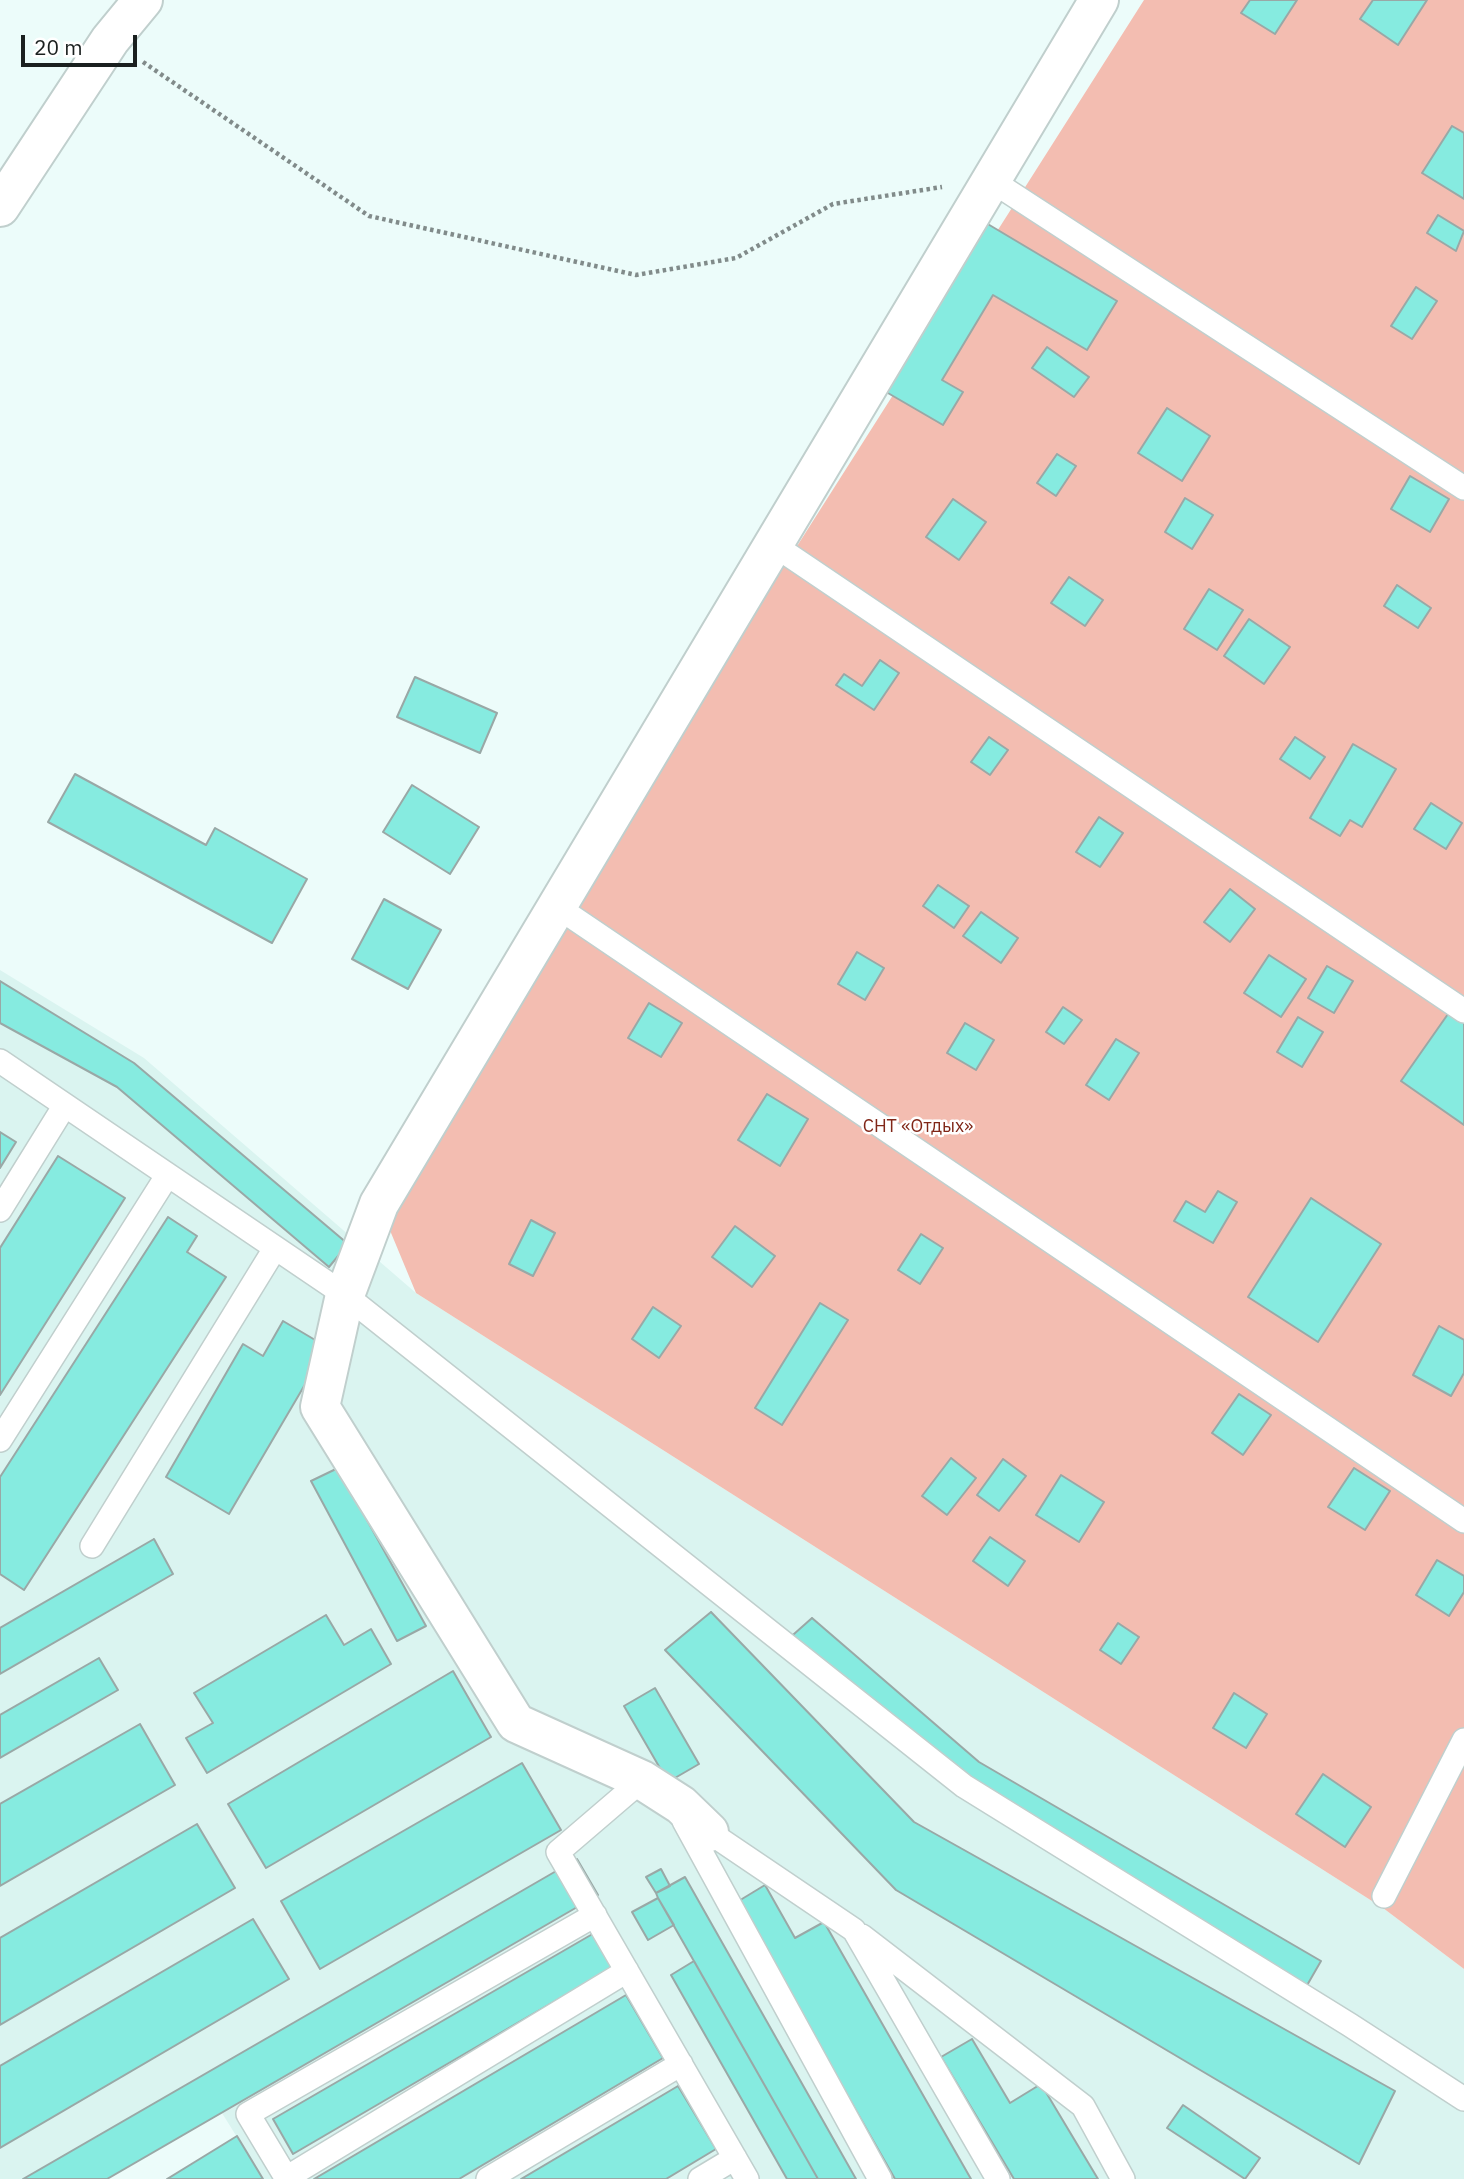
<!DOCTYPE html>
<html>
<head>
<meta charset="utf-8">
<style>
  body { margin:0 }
  #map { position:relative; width:1464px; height:2179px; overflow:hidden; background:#ecfcfa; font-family:"IBM Plex Sans",sans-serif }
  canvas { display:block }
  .scale { position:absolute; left:21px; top:35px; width:116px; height:32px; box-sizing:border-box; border:4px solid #1a201f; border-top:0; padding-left:9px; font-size:21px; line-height:24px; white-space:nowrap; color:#1a201f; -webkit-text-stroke:5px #fff; paint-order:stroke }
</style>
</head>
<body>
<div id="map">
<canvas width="1464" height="2179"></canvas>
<div class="scale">20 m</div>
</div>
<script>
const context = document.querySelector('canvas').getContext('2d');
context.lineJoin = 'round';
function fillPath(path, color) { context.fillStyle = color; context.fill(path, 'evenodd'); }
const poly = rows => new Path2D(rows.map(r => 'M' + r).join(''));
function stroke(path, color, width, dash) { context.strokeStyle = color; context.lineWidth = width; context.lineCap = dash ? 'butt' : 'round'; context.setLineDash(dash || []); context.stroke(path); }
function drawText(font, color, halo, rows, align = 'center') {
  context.font = font + ' "IBM Plex Sans",sans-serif'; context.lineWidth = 5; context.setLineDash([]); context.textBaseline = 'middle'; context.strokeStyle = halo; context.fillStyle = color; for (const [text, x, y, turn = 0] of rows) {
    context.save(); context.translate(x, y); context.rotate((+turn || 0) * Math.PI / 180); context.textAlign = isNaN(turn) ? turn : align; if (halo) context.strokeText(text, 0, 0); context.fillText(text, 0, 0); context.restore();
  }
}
fillPath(poly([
  [0,970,144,1058,416,1293,1383,1908,1464,1969,1464,2179,263,2179,222,2113,107,2179,0,2179]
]), '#daf4f0');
fillPath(poly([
  [1144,0,1464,0,1464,1969,1383,1908,416,1293,379,1204]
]), '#f3bdb1');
const building = poly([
  [1250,0,1297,0,1275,34,1241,13,1250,0],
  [1373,0,1427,0,1398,45,1360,19,1373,0],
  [1452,126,1464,133,1464,199,1422,173,1452,126],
  [1438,215,1464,231,1456,251,1427,233,1438,215],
  [981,220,1117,301,1087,350,993,295,942,380,963,392,943,425,881,389,981,220],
  [1416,287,1437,301,1412,339,1391,326,1416,287],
  [1047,347,1089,377,1074,397,1032,368,1047,347],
  [1167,408,1210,436,1182,481,1138,453,1167,408],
  [1057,454,1076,466,1056,496,1037,483,1057,454],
  [1410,476,1449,499,1430,532,1391,509,1410,476],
  [1185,498,1213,515,1192,549,1165,532,1185,498],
  [953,499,986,522,959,560,926,537,953,499],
  [1069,577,1103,600,1085,626,1051,603,1069,577],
  [1397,585,1431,608,1418,628,1384,606,1397,585],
  [1209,589,1243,610,1217,650,1184,629,1209,589],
  [1249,619,1290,647,1264,684,1224,656,1249,619],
  [880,660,899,673,874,710,836,685,844,674,862,686,880,660],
  [415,677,497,713,480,753,397,717,415,677],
  [989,737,1008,750,990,775,971,762,989,737],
  [1295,737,1325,757,1310,779,1280,759,1295,737],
  [1353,744,1396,769,1362,827,1350,820,1340,836,1310,818,1353,744],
  [75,774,206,845,215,828,307,879,272,943,48,822,75,774],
  [412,785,479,827,450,874,383,832,412,785],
  [1431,803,1462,823,1446,849,1414,829,1431,803],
  [1099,817,1123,833,1100,867,1076,852,1099,817],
  [938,885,969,906,954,928,923,906,938,885],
  [1230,889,1255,909,1230,942,1204,922,1230,889],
  [384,899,441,930,408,989,352,959,384,899],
  [981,912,1018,938,1001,963,963,936,981,912],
  [857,952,884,968,865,1000,838,984,857,952],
  [1269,955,1306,979,1281,1017,1244,993,1269,955],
  [1327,966,1353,981,1334,1013,1308,998,1327,966],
  [0,981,134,1063,348,1244,329,1267,117,1087,0,1023,0,981],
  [649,1003,682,1023,661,1057,628,1038,649,1003],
  [1455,1004,1464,1011,1464,1125,1401,1081,1455,1004],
  [1063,1007,1082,1020,1064,1044,1046,1032,1063,1007],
  [1298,1017,1323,1032,1302,1067,1277,1052,1298,1017],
  [965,1023,994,1040,976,1070,947,1053,965,1023],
  [1116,1039,1139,1053,1109,1100,1086,1085,1116,1039],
  [767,1094,808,1119,780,1166,738,1140,767,1094],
  [0,1132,16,1142,0,1168,0,1132],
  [58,1156,125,1198,0,1395,0,1248,58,1156],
  [1218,1191,1237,1202,1213,1243,1174,1221,1186,1201,1205,1212,1218,1191],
  [1311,1198,1381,1244,1318,1342,1248,1297,1311,1198],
  [168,1217,197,1236,187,1252,226,1277,24,1590,0,1574,0,1477,168,1217],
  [531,1220,555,1233,533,1276,509,1264,531,1220],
  [735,1226,775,1256,752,1287,712,1257,735,1226],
  [921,1234,943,1248,920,1284,898,1270,921,1234],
  [820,1303,848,1320,782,1425,755,1408,820,1303],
  [653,1307,681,1326,659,1358,632,1339,653,1307],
  [283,1321,327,1347,229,1514,166,1477,243,1344,263,1356,283,1321],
  [1439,1326,1464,1340,1464,1373,1451,1396,1413,1375,1439,1326],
  [1239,1394,1271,1415,1243,1455,1212,1433,1239,1394],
  [951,1458,976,1478,947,1515,922,1496,951,1458],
  [1003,1459,1026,1476,999,1511,977,1495,1003,1459],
  [338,1468,426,1626,397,1641,311,1481,338,1468],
  [1354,1468,1390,1491,1365,1530,1328,1507,1354,1468],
  [1061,1475,1104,1502,1079,1542,1036,1515,1061,1475],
  [990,1537,1025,1561,1008,1586,973,1561,990,1537],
  [154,1539,173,1574,0,1674,0,1628,154,1539],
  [1437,1560,1464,1576,1464,1592,1449,1616,1416,1595,1437,1560],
  [711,1612,914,1822,1395,2091,1359,2164,896,1890,665,1650,711,1612],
  [326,1615,344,1645,371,1629,391,1664,207,1773,186,1738,213,1723,194,1693,326,1615],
  [812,1618,979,1762,1321,1961,1302,1994,963,1789,785,1642,812,1618],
  [1118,1623,1139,1637,1121,1664,1100,1650,1118,1623],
  [99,1658,118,1690,0,1758,0,1715,99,1658],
  [453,1671,491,1737,266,1868,228,1804,453,1671],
  [655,1688,699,1764,668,1782,624,1706,655,1688],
  [1234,1693,1267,1714,1246,1748,1213,1728,1234,1693],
  [140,1724,175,1785,0,1886,0,1804,140,1724],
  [522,1763,561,1830,320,1969,281,1901,522,1763],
  [1323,1774,1371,1807,1345,1847,1296,1814,1323,1774],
  [197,1824,235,1888,0,2025,0,1938,197,1824],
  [577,1859,598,1895,107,2179,23,2179,577,1859],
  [661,1869,670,1886,656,1893,646,1877,661,1869],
  [685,1877,856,2179,818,2179,658,1898,656,1893,685,1877],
  [765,1885,795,1938,824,1922,971,2179,895,2179,737,1902,765,1885],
  [658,1898,674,1925,648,1940,632,1912,658,1898],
  [253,1919,289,1979,0,2148,0,2066,253,1919],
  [596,1932,615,1966,293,2154,273,2119,596,1932],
  [694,1961,818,2179,787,2179,671,1975,694,1961],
  [626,1995,663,2058,459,2179,314,2179,626,1995],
  [972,2039,1010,2103,1041,2084,1098,2179,1014,2179,941,2057,972,2039],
  [678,2086,716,2149,666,2179,521,2179,678,2086],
  [1183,2105,1260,2158,1245,2179,1167,2128,1183,2105],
  [237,2136,263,2179,167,2179,237,2136]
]);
fillPath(building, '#86ebe0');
stroke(building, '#99a8a6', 2);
const lane = poly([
  [989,179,1464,488],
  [774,545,1464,1011],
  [556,906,1464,1521],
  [0,1061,345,1295,964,1786,1350,2025,1464,2099],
  [0,1210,65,1105],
  [0,1440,167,1176],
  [92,1546,274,1250],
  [642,1780,558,1852,747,2179],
  [684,1821,880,2179],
  [709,1832,854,1930,998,2179],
  [1384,1896,1464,1740],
  [862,1936,1083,2106,1123,2179],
  [286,2178,627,1971],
  [287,2179,248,2114,595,1915],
  [488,2179,681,2064],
  [700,2179,735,2158]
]);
const street = poly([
  [0,207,110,40,143,0],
  [709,1832,681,1805,642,1780,516,1723,320,1407,345,1295,379,1204,1099,0]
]);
stroke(lane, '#c0cfcd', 26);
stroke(street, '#c0cfcd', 42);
stroke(poly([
  [143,62,369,216,636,275,736,258,833,204,942,187]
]), '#818b8a', 4.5, [3.5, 3.5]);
stroke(lane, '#fff', 23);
stroke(street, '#fff', 38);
drawText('18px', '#802617', '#fff', [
  ["СНТ «Отдых»",918,1127]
]);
</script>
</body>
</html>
